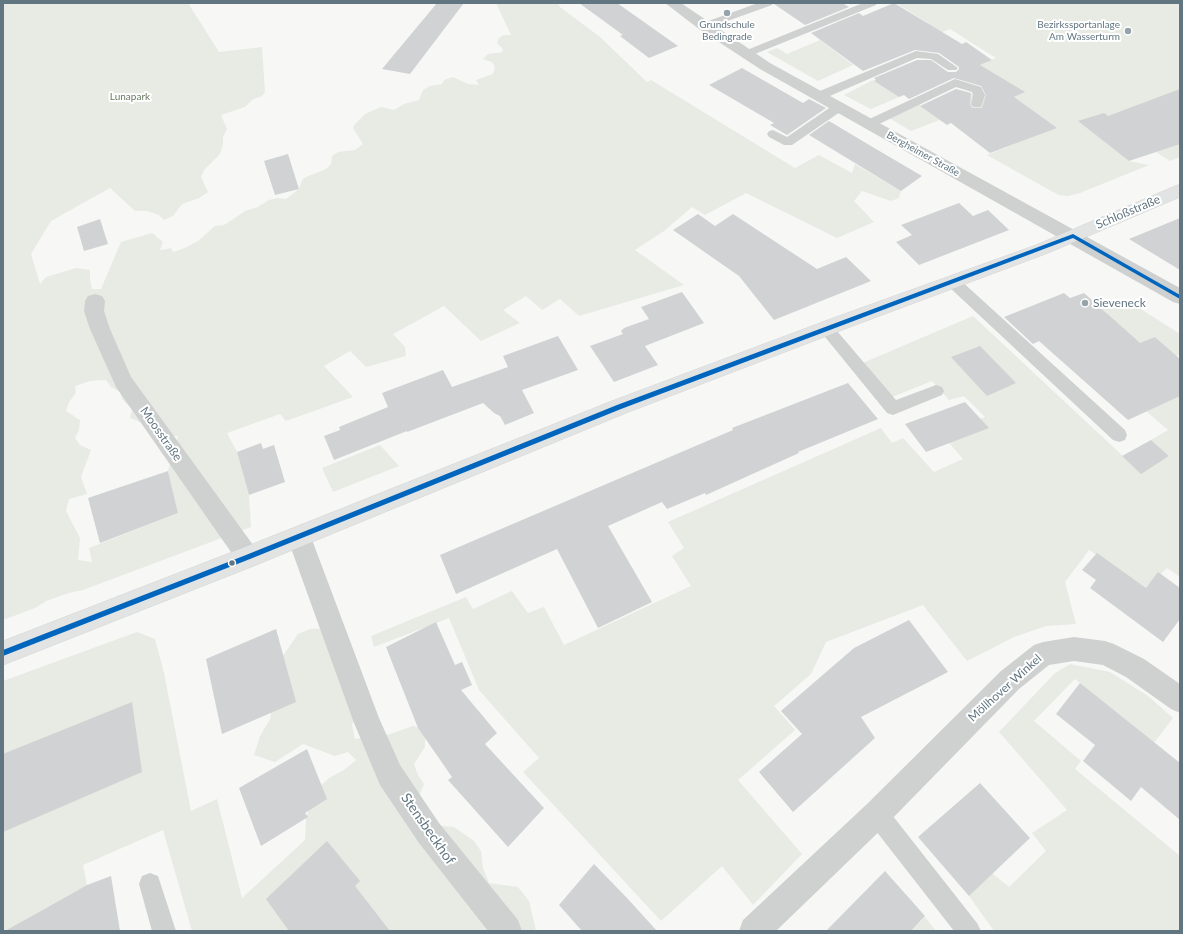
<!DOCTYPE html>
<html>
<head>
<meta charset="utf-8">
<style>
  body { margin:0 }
  #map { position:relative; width:1183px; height:934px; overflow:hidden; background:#f7f7f6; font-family:Lato,sans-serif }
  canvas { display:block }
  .frame { position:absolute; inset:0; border:4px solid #627682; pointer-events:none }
</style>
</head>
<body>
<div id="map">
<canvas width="1183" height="934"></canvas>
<div class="frame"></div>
</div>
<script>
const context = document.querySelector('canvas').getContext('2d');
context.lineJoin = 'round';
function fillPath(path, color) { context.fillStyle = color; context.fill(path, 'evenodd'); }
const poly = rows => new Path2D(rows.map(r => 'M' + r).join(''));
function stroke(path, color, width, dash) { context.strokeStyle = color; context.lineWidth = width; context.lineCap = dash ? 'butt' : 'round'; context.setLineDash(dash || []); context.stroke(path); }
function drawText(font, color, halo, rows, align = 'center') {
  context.font = font + ' Lato,sans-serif'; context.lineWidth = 4; context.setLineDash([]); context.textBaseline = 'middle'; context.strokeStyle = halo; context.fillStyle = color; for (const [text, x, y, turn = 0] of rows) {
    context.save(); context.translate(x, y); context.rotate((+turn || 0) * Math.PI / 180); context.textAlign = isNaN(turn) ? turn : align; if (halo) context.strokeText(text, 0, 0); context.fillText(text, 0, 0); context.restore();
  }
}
fillPath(poly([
  [3,3,188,3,219,52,262,47,265,92,262,96,252,100,245,107,221,115,227,129,223,137,223,144,220,154,204,170,201,177,208,192,199,198,182,204,173,216,164,220,159,215,147,211,135,211,110,188,51,221,31,254,40,284,46,277,76,268,90,270,90,280,92,289,101,289,121,242,152,233,163,242,160,250,171,248,173,252,185,248,198,241,215,226,224,225,232,220,245,211,258,207,269,200,278,198,286,199,299,189,302,180,306,177,326,169,331,164,332,156,338,152,355,150,363,144,353,128,355,124,365,114,381,107,394,110,404,104,419,100,423,90,430,86,442,84,444,80,453,77,468,84,479,85,476,80,493,74,495,67,492,62,483,59,488,54,503,52,502,48,497,43,499,38,504,35,511,35,496,3,558,3,560,7,600,37,647,82,651,80,795,168,819,155,852,173,855,164,901,191,899,198,891,201,862,191,854,201,874,222,837,238,746,193,705,215,692,207,664,231,635,250,684,285,579,316,560,299,542,310,526,296,503,310,520,323,481,341,444,306,393,334,405,347,406,356,366,367,350,351,324,366,353,397,286,421,280,414,227,433,237,452,249,495,251,527,83,590,69,593,46,601,35,608,3,620],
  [106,380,111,387,120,392,122,399,132,409,130,418,142,423,154,436,178,436,168,471,178,513,89,548,92,562,78,560,80,538,66,511,69,499,87,494,81,477,91,450,80,445,75,438,79,430,80,420,66,411,69,402,76,393,75,386,90,381],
  [896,3,1180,3,1180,157,1170,161,1156,152,1079,121,1129,161,1149,165,1080,193,1068,196,1059,195,1044,187,987,155,1055,128,981,133,953,105,972,96,969,94,979,94,998,89,1012,98,1024,92,1002,79,965,72,996,58,950,29,925,39,858,37,836,22,854,17,917,28,928,23],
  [820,40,853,65,818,81,767,52,777,48,787,54],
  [873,80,899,97,871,109,844,95],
  [918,104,940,120,911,131,889,118],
  [1120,301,1133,304,1180,334,1180,355,1176,356,1155,337,1130,351,1180,396,1180,577,1167,568,1146,588,1089,550,1065,582,1076,624,1046,626,1014,637,967,661,923,605,826,642,811,674,774,706,795,730,738,780,802,854,753,905,722,866,661,921,523,772,539,758,479,690,449,618,374,647,371,636,466,597,473,609,512,591,528,613,544,607,564,645,691,586,672,556,684,548,668,522,881,428,892,443,903,438,934,472,963,459,943,436,985,417,964,396,949,400,932,381,887,399,858,365,973,316,1141,473,1169,456,1151,440,1168,430,1100,371,1048,338,1107,313,1101,308],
  [380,445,399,466,333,492,322,468],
  [335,628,361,706,352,725,355,739,387,735,413,726,425,730,425,747,414,764,418,775,424,784,411,814,418,824,454,827,474,841,481,851,483,868,489,883,518,887,529,901,536,931,192,931,163,830,83,865,87,885,26,919,27,931,3,931,3,681,137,632,155,639,164,673,191,811,217,799,242,898,305,840,306,818,315,791,329,778,344,770,356,760,348,752,335,756,303,744,275,762,254,755,260,736,270,719,274,695,273,670,298,634,310,629],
  [1070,664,1110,672,1148,696,1173,718,1154,743,1075,679,1034,721,1081,761,1075,769,1180,856,1180,931,994,931,969,896,992,873,1009,887,1046,851,1032,833,1067,810,999,732,1054,674],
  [925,917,936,931,911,931]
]), '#e7ebe4');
fillPath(poly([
  [437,3,464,3,410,74,382,69],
  [579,3,617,3,678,46,649,58,620,36,623,35],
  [774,3,842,3,849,7,805,25,774,4],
  [894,3,962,44,966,42,992,60,980,65,1025,92,1014,97,1057,128,990,153,951,123,947,125,920,106,956,89,971,93,970,104,972,108,982,108,986,95,981,86,954,78,909,99,904,95,899,97,874,81,876,80,874,78,917,60,931,60,948,72,956,72,959,69,959,67,939,53,915,50,863,71,811,33,859,13,863,16],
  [742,68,803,103,809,99,826,108,787,135,770,125,774,123,709,85],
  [1180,89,1180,144,1129,161,1078,121,1104,113,1108,116],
  [829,121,876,149,922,176,901,191,809,135],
  [288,154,299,189,275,195,264,161],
  [959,203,973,216,988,210,1009,230,919,265,896,242,912,235,901,225],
  [698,214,715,226,733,214,817,269,846,257,871,281,774,320,739,276,673,230],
  [1180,218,1180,270,1129,239],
  [100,219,108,244,84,251,77,227],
  [682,292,704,323,645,346,658,365,614,382,590,346,623,334,621,331,624,328,649,319,641,307],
  [1064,293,1070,298,1084,293,1140,343,1155,337,1180,359,1180,396,1128,420,1039,341,1033,344,1004,317],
  [558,336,578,370,522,390,534,413,505,425,500,416,494,413,483,403,407,432,407,431,334,460,324,436,340,430,339,427,388,407,382,393,443,370,452,387,508,367,503,356],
  [980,346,1016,383,987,396,951,357],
  [848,383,878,419,798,452,799,453,706,495,705,493,667,509,662,502,608,526,652,602,598,628,557,549,456,594,440,555,733,430,732,428],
  [965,402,989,428,926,452,905,424],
  [1151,440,1169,456,1141,474,1122,456],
  [261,443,263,449,274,445,285,482,249,495,237,452],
  [168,471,178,513,100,543,88,498],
  [1097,553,1146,588,1158,572,1180,588,1180,619,1163,642,1090,588,1096,580,1082,570],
  [909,620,948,672,861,717,875,738,793,812,759,772,802,734,781,711,854,648],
  [436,622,455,665,462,662,472,685,461,690,497,733,485,744,544,808,508,847,448,780,452,777,418,728,386,647],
  [276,629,296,702,222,734,206,659],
  [1080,683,1180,763,1180,820,1141,787,1131,801,1083,761,1095,745,1056,714],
  [132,702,142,772,3,832,3,754],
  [307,749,327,799,305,813,308,817,261,846,239,788],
  [980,783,1030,838,969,896,918,837],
  [327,841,360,881,355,886,390,931,289,931,266,899],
  [594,864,628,899,657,931,582,931,559,905],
  [885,871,925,916,911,931,826,931],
  [111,876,120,931,5,931,87,885]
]), '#d0d2d3');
const secondary = poly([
  [1180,184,1180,197,1048,253,850,327,626,413,256,565,3,665,3,641,240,549,612,401,836,317,1036,245,1180,184]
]);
stroke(secondary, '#d4d5d6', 1);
fillPath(poly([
  [758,3,773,3,772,5,708,28,700,28,699,26,700,24,758,3],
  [863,3,877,3,876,5,750,56,746,57,742,56,740,54,742,52,863,3],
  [916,51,938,54,958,68,956,70,948,70,931,59,917,58,823,99,815,99,813,96,815,93,916,51],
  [955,79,981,87,985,95,981,107,973,107,971,104,973,95,972,92,956,87,873,127,869,128,865,127,863,124,865,121,955,79],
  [839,103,843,104,845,107,843,110,792,145,784,145,769,137,767,134,769,131,773,130,787,137,835,104,839,103],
  [953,277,958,278,1125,430,1127,435,1125,440,1119,442,1113,440,948,286,946,282,948,278,953,277],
  [826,322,831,324,896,400,936,385,942,387,944,391,942,395,893,415,887,413,821,332,818,328,821,324,826,322],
  [877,803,885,806,977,923,981,931,954,931,869,822,866,814,869,806,877,803],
  [150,873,158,876,176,931,152,931,139,884,142,876,150,873]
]), '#cfd1d1');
fillPath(poly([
  [665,3,681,3,770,63,1180,288,1180,304,1173,302,760,69,699,29,665,3],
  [95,294,102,296,105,301,104,311,110,329,131,377,256,549,260,557,256,565,248,568,240,565,116,387,90,329,84,311,85,301,88,296,95,294],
  [299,527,307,530,311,537,379,718,400,765,439,823,518,920,522,931,488,931,419,843,380,785,354,723,287,537,291,530,299,527],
  [1074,637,1105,641,1114,644,1144,659,1180,684,1180,713,1171,709,1126,677,1103,665,1074,661,1049,665,1019,689,887,824,776,931,739,931,743,920,867,804,1001,671,1034,645,1043,642,1074,637]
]), '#cfd1d1');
fillPath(secondary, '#e2e3e3');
fillPath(poly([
  [1073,234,1180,295,1180,299,1073,238,621,409,250,559,3,656,3,650,246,555,617,405,1073,234]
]), '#0065bd');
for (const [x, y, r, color] of [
  [727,13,4,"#96a3ab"],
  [1128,31,4,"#96a3ab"],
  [1085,303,4,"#96a3ab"],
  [232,563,3.5,"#627682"]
]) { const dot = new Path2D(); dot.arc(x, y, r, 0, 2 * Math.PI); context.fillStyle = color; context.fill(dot); stroke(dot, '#fff', 1.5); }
drawText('10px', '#627682', '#fff', [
  ["Grundschule",727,25],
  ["Bedingrade",727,37],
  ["Bezirkssportanlage",1120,25,"right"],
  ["Am Wasserturm",1120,37,"right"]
]);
drawText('10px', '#677a61', '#fff', [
  ["Lunapark",130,97]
]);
drawText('10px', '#627682', '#fff', [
  ["Bergheimer Straße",923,154,29]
]);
drawText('12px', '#627682', '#fff', [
  ["Schloßstraße",1128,212,-23],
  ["Moosstraße",161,434,55],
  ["Möllhover Winkel",1005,688,-42]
]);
drawText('12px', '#627682', '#fff', [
  ["Sieveneck",1093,303]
], 'left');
drawText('14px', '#627682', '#fff', [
  ["Stensbeckhof",428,829,55]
]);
</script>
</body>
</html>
